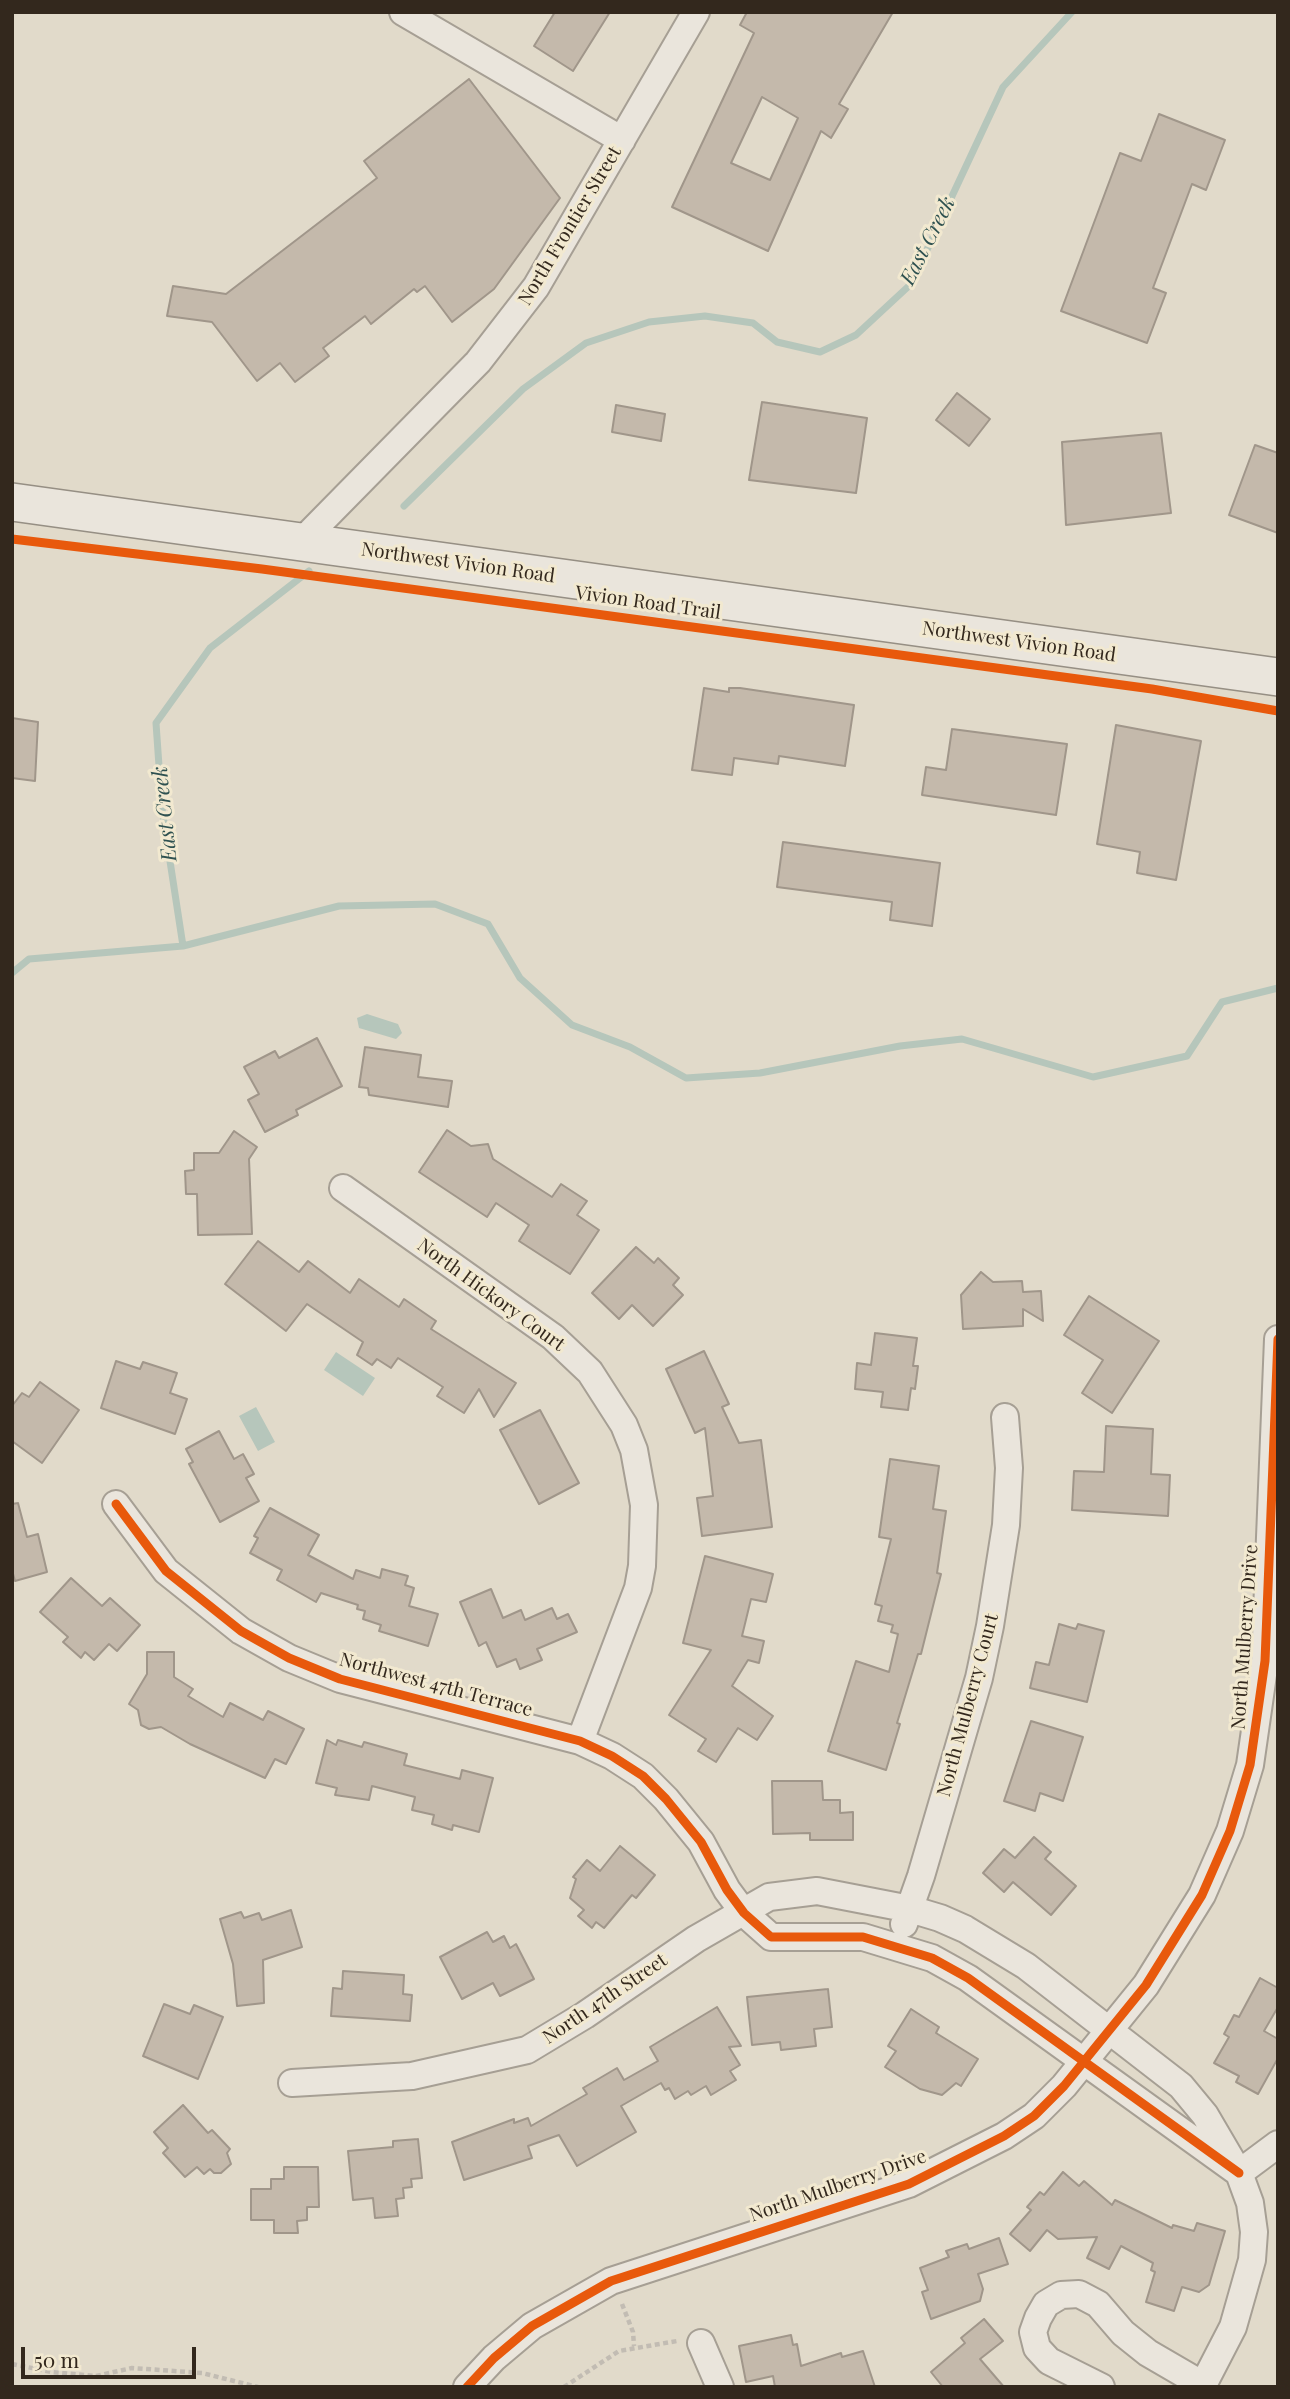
<!DOCTYPE html>
<html>
<head>
<meta charset="utf-8">
<style>
  body { margin:0 }
  #map { position:relative; width:1290px; height:2399px; overflow:hidden; background:#e1daca; font-family:"Playfair Display",serif }
  canvas { display:block }
  .frame { position:absolute; inset:0; border:14px solid #33281d; pointer-events:none }
  .scale { position:absolute; left:21px; top:2347px; width:175px; height:32px; box-sizing:border-box; border:4px solid #33281d; border-top:0; padding-left:9px; font-size:21px; line-height:24px; white-space:nowrap; color:#33281d; -webkit-text-stroke:5px #f2e9d0; paint-order:stroke }
</style>
</head>
<body>
<div id="map">
<canvas width="1290" height="2399"></canvas>
<div class="frame"></div>
<div class="scale">50 m</div>
</div>
<script>
const context = document.querySelector('canvas').getContext('2d');
context.lineJoin = 'round';
function fillPath(path, color) { context.fillStyle = color; context.fill(path, 'evenodd'); }
const poly = rows => new Path2D(rows.map(r => 'M' + r).join(''));
function stroke(path, color, width, dash) { context.strokeStyle = color; context.lineWidth = width; context.lineCap = dash ? 'butt' : 'round'; context.setLineDash(dash || []); context.stroke(path); }
function drawText(font, color, halo, rows, align = 'center') {
  context.font = font + ' "Playfair Display",serif'; context.lineWidth = 6; context.setLineDash([]); context.textBaseline = 'middle'; context.strokeStyle = halo; context.fillStyle = color; for (const [text, x, y, turn = 0] of rows) {
    context.save(); context.translate(x, y); context.rotate((+turn || 0) * Math.PI / 180); context.textAlign = isNaN(turn) ? turn : align; if (halo) context.strokeText(text, 0, 0); context.fillText(text, 0, 0); context.restore();
  }
}
fillPath(poly([
  [367,1014,398,1024,402,1033,396,1039,359,1028,357,1018],
  [336,1352,375,1378,363,1396,324,1370],
  [256,1407,275,1442,258,1451,239,1416]
]), '#b6c6bb');
stroke(poly([
  [404,506,523,389,586,343,649,322,705,316,753,323,777,342,820,352,856,335,911,284,1003,87,1072,12],
  [183,946,339,906,435,904,488,924,520,978,572,1025,630,1047,686,1078,760,1073,900,1046,962,1039,1093,1077,1187,1056,1222,1002,1278,988],
  [12,973,29,959,183,946,162,809,156,723,210,648,309,571]
]), '#b6c6bb', 7);
const building = poly([
  [555,12,610,12,573,71,534,46,555,12],
  [747,12,893,12,839,104,848,109,831,138,821,131,768,251,672,207,754,33,740,25,747,12],
  [762,97,798,118,770,180,731,163,762,97],
  [469,79,560,198,494,289,452,322,425,286,417,292,414,289,371,324,365,316,323,348,329,356,295,382,280,363,257,381,212,322,167,316,173,286,226,294,377,178,364,161,469,79],
  [1159,114,1225,140,1206,190,1192,184,1153,288,1166,293,1147,343,1061,311,1120,153,1141,161,1159,114],
  [957,393,990,419,969,446,936,420,957,393],
  [762,402,867,418,856,493,749,480,762,402],
  [616,405,665,414,661,441,612,432,616,405],
  [1161,433,1171,513,1066,525,1062,442,1161,433],
  [1255,445,1278,453,1278,533,1229,515,1255,445],
  [704,688,729,692,729,688,740,688,854,705,845,766,779,756,778,764,734,758,732,775,692,770,704,688],
  [12,718,38,722,35,781,12,778,12,718],
  [1116,725,1201,741,1176,880,1137,873,1140,852,1097,844,1116,725],
  [952,729,1067,744,1056,815,922,795,926,767,946,770,952,729],
  [783,842,940,863,932,926,890,920,892,902,777,887,783,842],
  [317,1038,342,1086,296,1110,298,1115,265,1132,248,1100,259,1094,244,1067,275,1051,279,1058,317,1038],
  [365,1047,421,1055,418,1077,452,1081,448,1107,369,1095,368,1088,359,1087,365,1047],
  [447,1130,471,1146,488,1144,493,1159,552,1197,561,1184,587,1201,577,1215,599,1230,570,1274,519,1241,529,1225,496,1203,487,1217,419,1172,447,1130],
  [234,1131,257,1147,249,1159,252,1234,198,1235,197,1194,186,1194,185,1171,194,1170,194,1153,219,1153,234,1131],
  [258,1241,299,1272,308,1261,350,1293,359,1279,399,1307,404,1299,436,1321,431,1329,516,1383,494,1417,479,1389,464,1413,437,1396,443,1387,398,1358,391,1368,377,1359,372,1365,357,1355,363,1342,307,1304,286,1331,225,1284,258,1241],
  [636,1247,654,1263,658,1258,679,1278,673,1285,683,1295,653,1326,632,1305,619,1319,592,1293,636,1247],
  [981,1272,993,1282,1022,1281,1023,1292,1041,1291,1043,1321,1023,1309,1023,1326,963,1329,961,1295,981,1272],
  [1089,1296,1159,1341,1112,1413,1082,1393,1103,1360,1064,1335,1089,1296],
  [875,1333,917,1338,913,1366,918,1366,915,1389,911,1388,908,1410,881,1407,883,1392,855,1389,857,1363,871,1365,875,1333],
  [704,1351,729,1404,722,1407,739,1443,761,1440,772,1527,702,1536,697,1498,713,1496,705,1428,695,1433,666,1369,704,1351],
  [116,1361,140,1369,143,1362,177,1373,170,1393,187,1399,175,1434,101,1408,116,1361],
  [40,1382,79,1410,42,1463,12,1441,12,1406,22,1393,29,1397,40,1382],
  [540,1410,579,1483,539,1504,500,1430,540,1410],
  [1106,1426,1153,1429,1151,1474,1170,1475,1168,1516,1072,1510,1074,1471,1104,1472,1106,1426],
  [219,1431,234,1459,243,1454,254,1474,246,1478,259,1501,220,1522,189,1464,193,1462,186,1449,219,1431],
  [890,1459,939,1466,933,1509,946,1511,937,1573,941,1574,921,1654,918,1654,897,1723,900,1724,886,1770,828,1751,856,1661,889,1672,898,1634,891,1632,893,1625,878,1621,882,1606,875,1604,891,1539,879,1537,890,1459],
  [18,1503,27,1537,38,1534,47,1572,15,1581,12,1570,12,1504,18,1503],
  [270,1508,319,1535,308,1555,353,1579,356,1570,380,1578,382,1569,408,1576,405,1585,414,1588,409,1606,438,1614,428,1646,379,1631,381,1625,363,1619,365,1611,357,1609,358,1605,321,1593,316,1602,277,1580,282,1570,250,1553,258,1538,254,1536,270,1508],
  [705,1556,773,1574,766,1602,751,1599,742,1636,764,1641,759,1663,748,1660,732,1686,773,1716,757,1740,738,1728,716,1762,698,1751,706,1739,669,1715,711,1650,683,1643,705,1556],
  [71,1578,102,1606,110,1598,140,1625,117,1651,109,1644,94,1660,85,1652,81,1658,63,1642,68,1637,40,1612,71,1578],
  [491,1589,503,1618,521,1610,525,1620,552,1608,557,1619,568,1614,577,1632,537,1649,542,1660,520,1669,516,1659,497,1667,486,1642,479,1646,460,1602,491,1589],
  [1059,1624,1076,1629,1078,1624,1104,1631,1087,1702,1030,1688,1036,1662,1049,1665,1059,1624],
  [147,1652,174,1652,174,1677,193,1689,188,1696,223,1717,230,1703,263,1720,268,1711,304,1729,286,1764,275,1759,265,1778,190,1744,161,1727,149,1729,141,1725,138,1710,129,1704,147,1674,147,1652],
  [1031,1721,1083,1737,1063,1801,1040,1793,1035,1811,1004,1801,1031,1721],
  [327,1740,336,1745,338,1740,362,1747,364,1742,407,1754,404,1765,460,1779,462,1770,493,1778,479,1832,453,1825,452,1830,432,1824,434,1815,412,1810,415,1797,372,1786,369,1800,335,1795,337,1788,316,1783,327,1740],
  [772,1781,822,1781,823,1800,840,1800,840,1813,853,1812,853,1840,810,1840,810,1833,773,1834,772,1781],
  [1034,1837,1051,1852,1045,1859,1076,1886,1051,1915,1013,1882,1004,1892,983,1873,1004,1849,1015,1858,1034,1837],
  [620,1846,655,1875,636,1898,632,1895,604,1928,596,1922,592,1928,578,1916,584,1910,570,1898,576,1879,573,1877,587,1860,600,1871,620,1846],
  [291,1910,302,1947,263,1960,264,2003,237,2006,233,1964,220,1919,241,1912,244,1918,259,1913,262,1920,291,1910],
  [487,1932,493,1942,504,1936,510,1948,516,1944,534,1979,500,1996,493,1983,462,1999,440,1957,487,1932],
  [343,1971,404,1975,403,1994,412,1995,410,2021,331,2016,333,1988,342,1989,343,1971],
  [1260,1978,1278,1988,1278,2007,1264,2031,1278,2039,1278,2058,1258,2094,1236,2082,1239,2076,1214,2063,1229,2037,1224,2034,1234,2015,1239,2017,1260,1978],
  [828,1989,832,2027,814,2029,816,2046,781,2050,780,2042,752,2045,747,1997,828,1989],
  [164,2004,190,2014,194,2005,223,2017,198,2079,143,2056,164,2004],
  [717,2007,741,2046,729,2047,740,2065,730,2071,736,2080,711,2095,706,2086,691,2095,688,2091,675,2099,669,2088,665,2090,661,2083,621,2106,636,2132,577,2166,559,2135,528,2146,532,2158,464,2180,452,2142,514,2119,514,2123,528,2118,531,2126,587,2094,583,2088,617,2068,624,2080,658,2061,650,2047,717,2007],
  [911,2009,939,2027,936,2033,978,2059,961,2086,956,2083,942,2095,920,2089,885,2067,896,2051,888,2046,911,2009],
  [183,2105,208,2133,212,2130,230,2149,227,2153,231,2164,221,2173,214,2173,210,2169,204,2174,197,2167,185,2177,163,2153,168,2148,154,2132,183,2105],
  [418,2139,422,2178,411,2179,412,2187,403,2188,404,2198,396,2199,398,2216,375,2218,373,2198,353,2200,348,2151,393,2147,393,2141,418,2139],
  [284,2167,318,2167,319,2207,307,2207,307,2220,297,2221,298,2233,274,2233,274,2220,251,2220,251,2189,271,2189,271,2179,284,2179,284,2167],
  [1063,2172,1079,2186,1084,2181,1112,2205,1115,2200,1172,2228,1173,2225,1194,2231,1197,2223,1225,2231,1209,2285,1199,2292,1182,2287,1174,2311,1146,2302,1155,2272,1151,2270,1153,2263,1121,2246,1109,2269,1087,2258,1097,2237,1058,2239,1047,2230,1030,2251,1010,2234,1031,2210,1027,2207,1040,2192,1044,2195,1063,2172],
  [999,2238,1008,2264,978,2274,983,2289,980,2301,931,2319,922,2292,928,2290,920,2268,949,2257,946,2251,967,2244,969,2249,999,2238],
  [984,2319,1003,2341,980,2359,1004,2387,943,2387,931,2372,965,2343,961,2338,984,2319],
  [791,2335,793,2345,797,2344,801,2366,841,2353,842,2357,863,2351,875,2387,775,2387,773,2376,746,2382,739,2346,791,2335]
]);
fillPath(building, '#c4b9ab');
stroke(building, '#a0968a', 2);
const minor = poly([
  [403,12,622,140],
  [301,542,478,362,536,287,696,12],
  [343,1188,553,1337,590,1372,624,1425,634,1450,644,1505,642,1566,638,1588,580,1741],
  [116,1504,166,1571,241,1631,289,1658,340,1679,580,1741,612,1756,643,1776,666,1799,701,1842,727,1890,744,1913,771,1937,863,1937,932,1958,968,1978,1239,2173],
  [904,1924,921,1876,979,1678,990,1626,1006,1525,1009,1468,1005,1417],
  [292,2083,412,2076,527,2050,585,2015,696,1939,769,1897,817,1891,910,1909,940,1918,965,1929,1026,1966,1181,2086,1205,2115,1239,2173,1250,2203,1254,2232,1252,2260,1233,2327,1202,2387],
  [1239,2173,1278,2144],
  [701,2343,720,2387],
  [467,2387,494,2358,532,2326,611,2281,909,2184,1004,2136,1034,2116,1064,2086,1146,1985,1202,1895,1230,1831,1250,1765,1265,1661,1278,1339],
  [1101,2387,1049,2361,1037,2348,1033,2332,1038,2318,1046,2304,1061,2295,1079,2294,1098,2304,1123,2333,1148,2353,1203,2385]
]);
const secondary = poly([
  [12,502,1278,677]
]);
stroke(minor, '#a69f94', 30);
stroke(secondary, '#968f84', 40);
stroke(poly([
  [622,2304,633,2332,634,2346],
  [12,2364,51,2372,96,2376,132,2368,202,2373,258,2387],
  [564,2387,619,2351,677,2341]
]), '#c2bcb3', 4.5, [5, 3.5]);
stroke(minor, '#eae5dc', 26);
stroke(secondary, '#eae5dc', 37);
stroke(poly([
  [12,539,262,569,1152,689,1278,711],
  [116,1504,166,1571,241,1631,289,1658,340,1679,580,1741,612,1756,643,1776,666,1799,701,1842,727,1890,744,1913,771,1937,863,1937,932,1958,968,1978,1239,2173],
  [467,2387,494,2358,532,2326,611,2281,909,2184,1004,2136,1034,2116,1064,2086,1146,1985,1202,1895,1230,1831,1250,1765,1265,1661,1278,1339]
]), '#e8590c', 9);
drawText('19px', '#33281d', '#f2e9d0', [
  ["North Frontier Street",570,226,-59],
  ["Northwest Vivion Road",458,563,8],
  ["Vivion Road Trail",648,603,8],
  ["Northwest Vivion Road",1019,642,8],
  ["North Hickory Court",491,1295,36],
  ["North Mulberry Drive",1245,1637,-86],
  ["Northwest 47th Terrace",436,1685,15],
  ["North Mulberry Court",968,1705,-75],
  ["North 47th Street",605,1999,-34],
  ["North Mulberry Drive",838,2186,-19]
]);
drawText('italic 21px', '#2e5150', '#f2e9d0', [
  ["East Creek",928,241,-63],
  ["East Creek",165,814,-96]
]);
</script>
</body>
</html>
